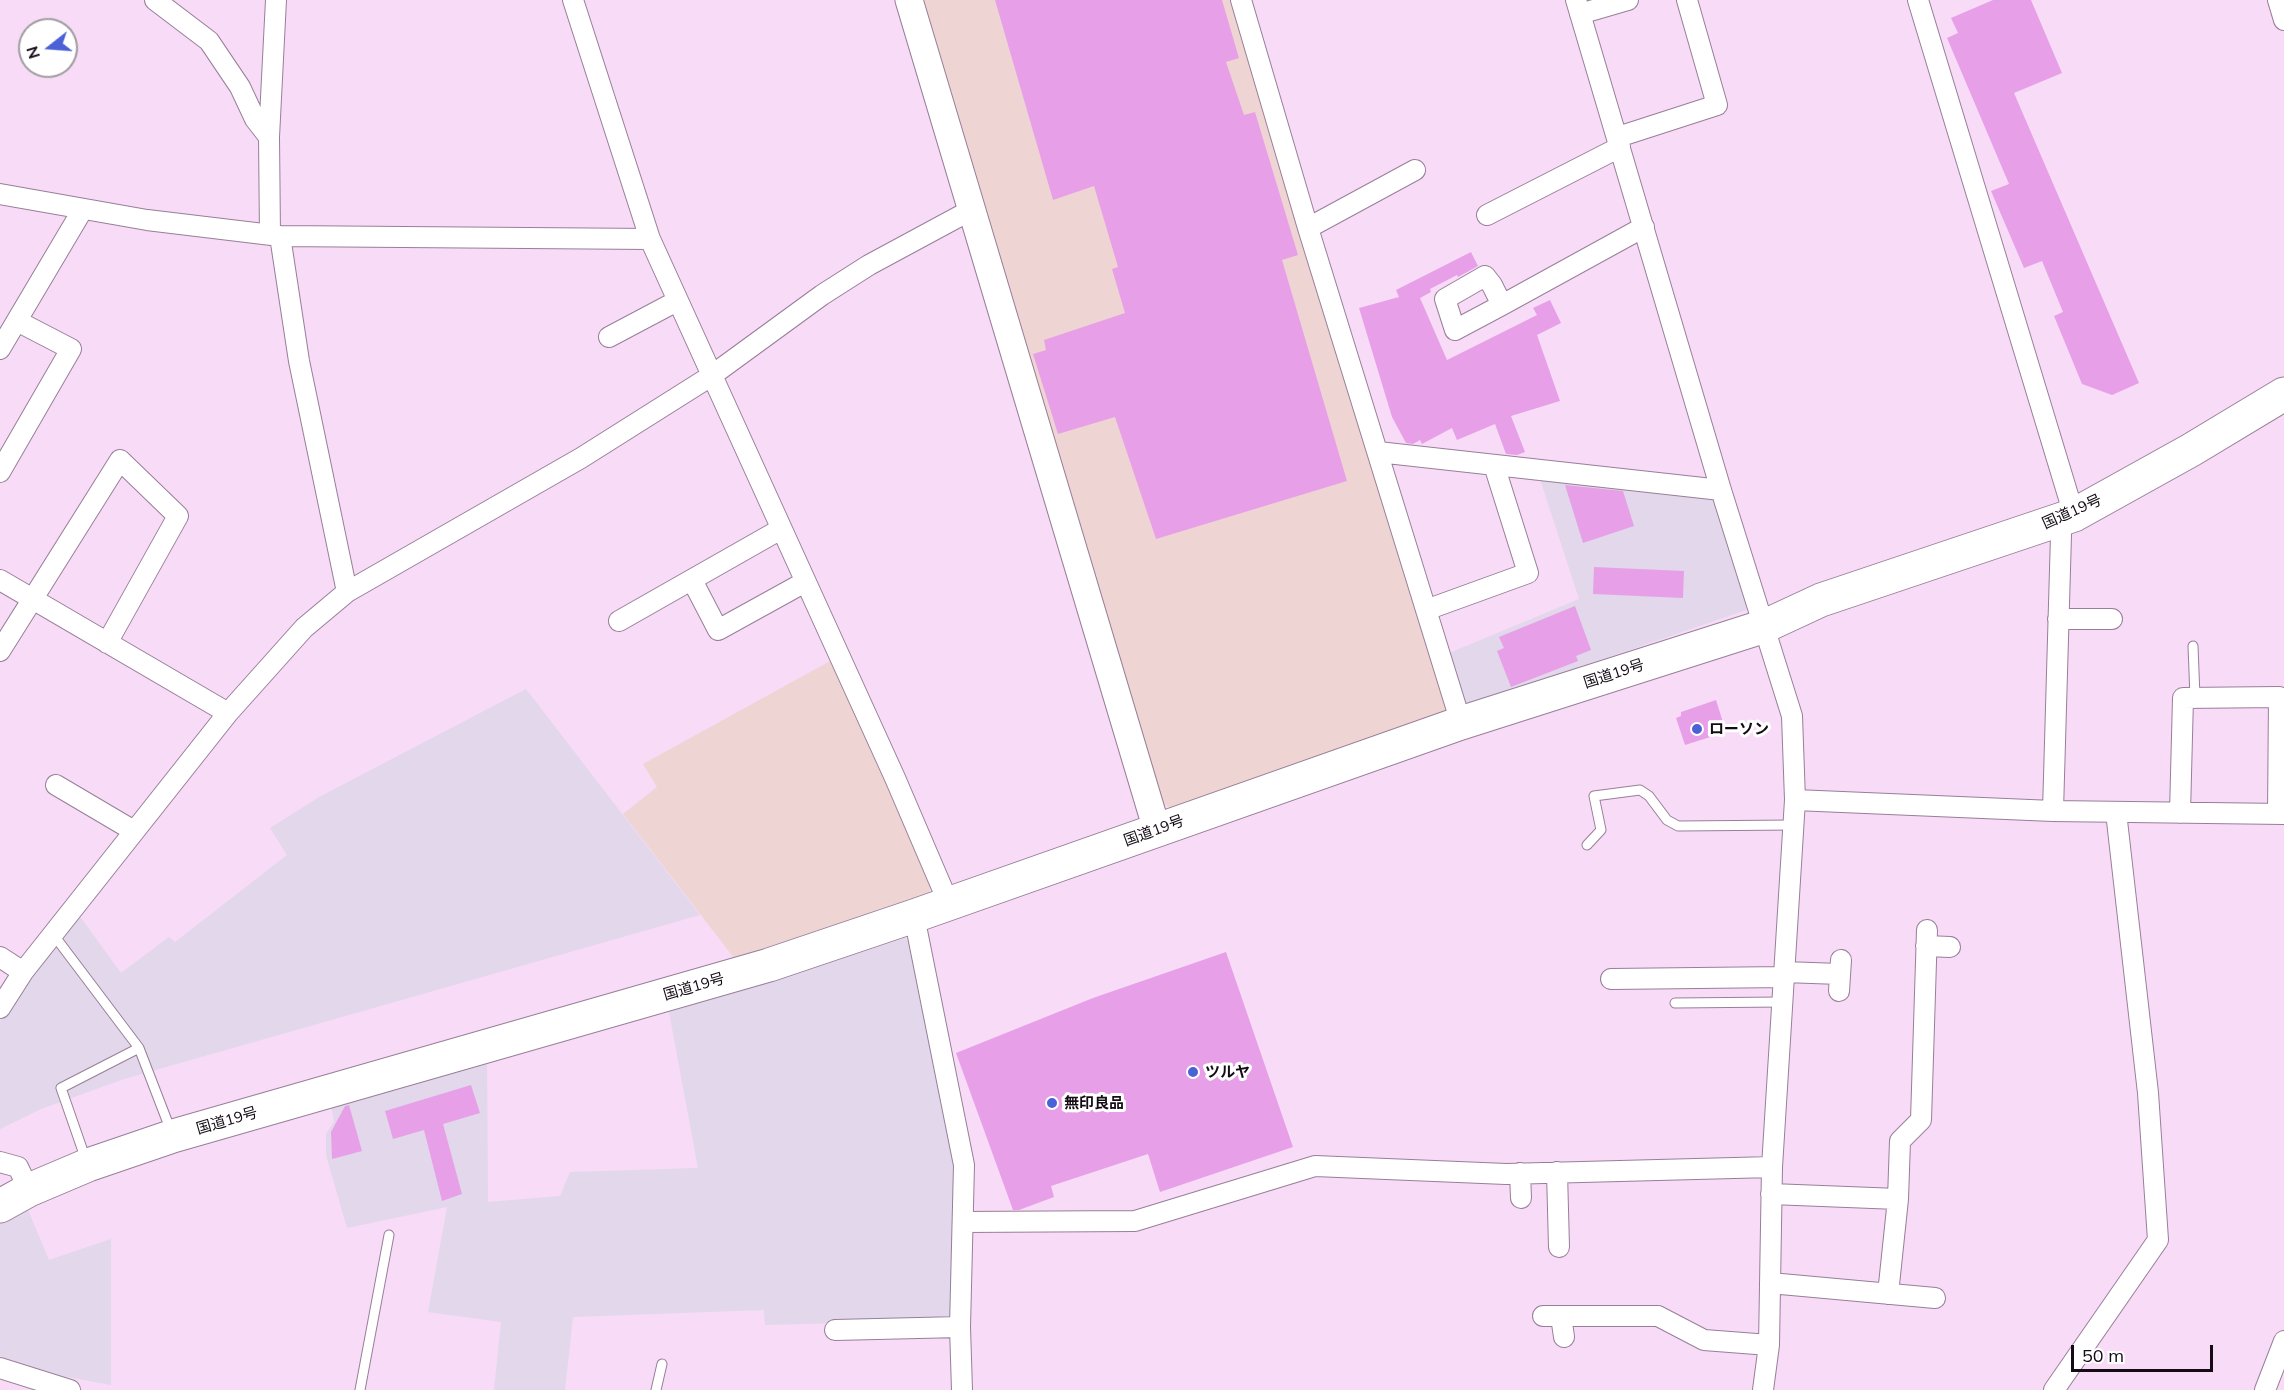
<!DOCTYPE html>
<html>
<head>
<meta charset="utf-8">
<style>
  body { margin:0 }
  #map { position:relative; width:2284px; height:1390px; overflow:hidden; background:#f7dbf7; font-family:Mulish,sans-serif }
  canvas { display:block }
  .north { position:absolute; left:18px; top:18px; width:60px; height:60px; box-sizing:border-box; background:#fff; border:2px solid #a19da1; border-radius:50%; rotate:253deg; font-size:16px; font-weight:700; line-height:24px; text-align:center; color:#140b14 }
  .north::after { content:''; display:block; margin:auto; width:21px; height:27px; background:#4b61d5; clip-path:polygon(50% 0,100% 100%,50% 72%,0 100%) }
  .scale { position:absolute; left:2071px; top:1345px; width:142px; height:27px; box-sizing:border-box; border:3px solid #140b14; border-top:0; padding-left:8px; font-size:18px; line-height:21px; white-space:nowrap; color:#140b14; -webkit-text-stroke:4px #fff; paint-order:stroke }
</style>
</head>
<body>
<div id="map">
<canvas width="2284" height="1390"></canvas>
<div class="north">N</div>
<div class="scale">50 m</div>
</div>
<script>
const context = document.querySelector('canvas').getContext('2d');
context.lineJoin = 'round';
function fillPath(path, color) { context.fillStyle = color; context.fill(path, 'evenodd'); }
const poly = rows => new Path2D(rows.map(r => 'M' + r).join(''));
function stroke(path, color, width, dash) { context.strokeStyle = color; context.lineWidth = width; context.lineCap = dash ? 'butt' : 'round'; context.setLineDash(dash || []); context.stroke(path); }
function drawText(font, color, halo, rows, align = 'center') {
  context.font = font + ' Mulish,"Noto Sans JP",sans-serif'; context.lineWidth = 6; context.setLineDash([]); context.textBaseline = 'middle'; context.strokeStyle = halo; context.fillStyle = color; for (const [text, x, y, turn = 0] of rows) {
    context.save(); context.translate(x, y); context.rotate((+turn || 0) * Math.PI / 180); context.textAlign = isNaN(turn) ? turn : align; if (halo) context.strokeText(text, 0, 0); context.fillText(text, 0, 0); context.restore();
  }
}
fillPath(poly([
  [1539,476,1718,498,1752,608,1466,706,1461,703,1447,654,1579,599],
  [526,689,700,915,124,1079,41,1109,0,1129,0,1021,12,1002,79,915,121,973,169,937,175,942,287,855,270,828,321,796],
  [905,938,910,944,958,1177,951,1271,951,1320,765,1325,764,1310,573,1317,565,1390,494,1390,501,1322,428,1312,447,1207,347,1228,326,1155,326,1134,334,1122,331,1105,487,1062,488,1202,560,1196,570,1172,698,1168,669,1012],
  [28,1210,49,1260,111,1239,111,1385,57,1375,0,1356,0,1225]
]), '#e2d7eb');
fillPath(poly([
  [921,0,1236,0,1447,710,1171,808,1163,804],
  [832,660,931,888,927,896,734,958,623,814,657,787,643,764]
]), '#efd4d4');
fillPath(poly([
  [995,0,1222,0,1239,58,1226,62,1244,115,1255,112,1298,255,1282,260,1347,481,1156,539,1115,417,1058,434,1033,354,1046,350,1044,340,1125,313,1112,269,1118,267,1094,186,1053,200],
  [1993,0,2031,0,2062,73,2014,93,2139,383,2112,395,2082,384,2054,316,2063,312,2042,261,2024,268,1991,191,2009,184,1947,38,1958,33,1951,18],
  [1471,252,1478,266,1458,277,1457,275,1430,289,1431,292,1420,298,1447,360,1537,315,1533,308,1550,300,1561,323,1537,335,1560,401,1511,416,1525,452,1517,455,1506,454,1495,424,1457,440,1452,428,1422,444,1420,440,1413,444,1406,443,1392,417,1359,308,1399,297,1396,290],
  [1565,485,1623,491,1634,526,1583,543],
  [1594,567,1684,571,1683,598,1593,594],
  [1575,606,1591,650,1576,656,1578,661,1511,687,1497,651,1504,648,1499,637],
  [1716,700,1726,732,1685,745,1676,718,1681,716,1681,712],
  [1226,952,1293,1147,1160,1192,1148,1154,1051,1186,1054,1197,1019,1210,1013,1210,956,1053,1093,998],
  [471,1085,480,1113,443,1124,462,1194,442,1201,424,1130,393,1139,385,1111],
  [349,1105,362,1151,332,1159,331,1132,345,1106]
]), '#e7a0e8');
const lane = poly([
  [2193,646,2195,697],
  [1587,845,1601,830,1594,796,1640,790,1649,796,1667,820,1678,826,1794,825],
  [53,934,139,1048],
  [1675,1003,1782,1002],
  [86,1160,61,1088,139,1048,171,1131],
  [360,1390,389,1235],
  [656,1390,662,1364]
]);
const street = poly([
  [155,0,209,41,240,87,255,119,269,137],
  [573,0,650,239,895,778,949,904],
  [1241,0,1308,228,1461,723],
  [1576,0,1721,490,1792,716,1795,800,1772,1167,1769,1345,1763,1390],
  [1918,0,2074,515],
  [2278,0,2284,20],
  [1580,14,1628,0],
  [1618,137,1717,105,1687,0],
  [0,194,147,220,280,236,650,239],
  [1487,215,1620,147],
  [1308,228,1415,170],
  [270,235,269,137,276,0],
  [280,236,299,361,347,592],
  [1502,305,1492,285,1485,276,1445,299,1455,330,1502,305,1644,227],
  [609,337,677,301],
  [0,349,83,209],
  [1378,452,1721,490],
  [0,472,71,349,17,321],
  [0,580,228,713],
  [692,580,718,630,805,582],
  [1426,610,1528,573,1494,465],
  [2058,619,2112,619],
  [619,621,781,529],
  [0,651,120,460,178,516,107,643],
  [56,785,134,831],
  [1795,800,2053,811,2284,814],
  [2053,811,2061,535,2058,520],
  [2180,813,2183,698,2279,697,2278,814],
  [914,916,964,1165,960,1327,962,1390],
  [1926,946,1950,947],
  [0,957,23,972],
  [1784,972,1840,974],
  [1611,979,1784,977],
  [1839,991,1841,960],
  [0,1008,23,972,228,713,304,628,347,592,581,458,711,376,822,295,869,265,971,210],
  [0,1162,18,1167,29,1190],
  [1557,1172,1559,1247],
  [1520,1173,1521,1198],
  [1771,1194,1898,1199],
  [963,1222,1135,1221,1315,1166,1506,1174,1772,1167],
  [1770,1283,1935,1298],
  [1888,1294,1898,1199,1900,1141,1921,1120,1927,930],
  [1543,1316,1658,1316,1704,1340,1769,1345],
  [1561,1316,1564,1337],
  [835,1330,960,1327],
  [0,1368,70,1390],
  [2054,1390,2158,1240,2148,1093,2116,812],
  [2265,1390,2284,1341]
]);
const secondary = poly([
  [909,0,1157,830]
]);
const highway = poly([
  [0,1206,29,1190,88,1165,173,1136,769,965,914,916,1461,723,1765,626,1821,600,2074,515,2191,450,2284,394]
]);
stroke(lane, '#987f98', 11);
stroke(street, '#987f98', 22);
stroke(secondary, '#987f98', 29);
stroke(highway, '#987f98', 35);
stroke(lane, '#fff', 9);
stroke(street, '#fff', 20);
stroke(secondary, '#fff', 27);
stroke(highway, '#fff', 33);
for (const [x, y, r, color] of [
  [1697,729,6,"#4b61d5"],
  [1193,1072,6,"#4b61d5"],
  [1052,1103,6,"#4b61d5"]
]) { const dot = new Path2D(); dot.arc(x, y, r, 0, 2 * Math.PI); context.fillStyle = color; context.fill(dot); stroke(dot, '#fff', 2); }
drawText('15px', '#140b14', '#fff', [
  ["国道19号",2072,512,-24],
  ["国道19号",1614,674,-18],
  ["国道19号",1154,831,-20],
  ["国道19号",694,987,-16],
  ["国道19号",227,1121,-16]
]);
drawText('bold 15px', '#140b14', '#fff', [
  ["ローソン",1709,729],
  ["ツルヤ",1205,1072],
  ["無印良品",1064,1103]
], 'left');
</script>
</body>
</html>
